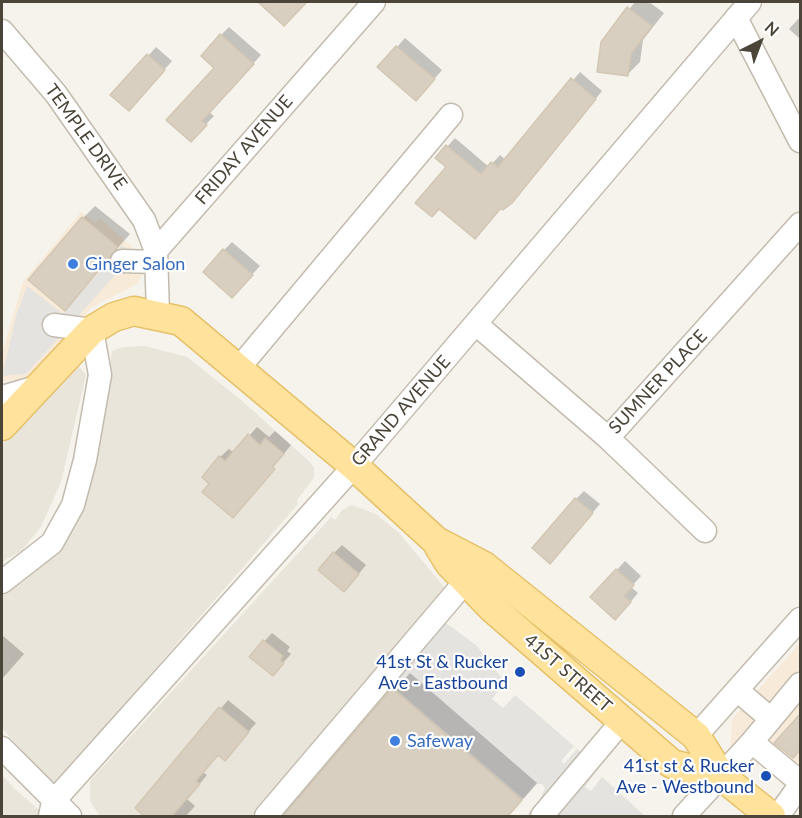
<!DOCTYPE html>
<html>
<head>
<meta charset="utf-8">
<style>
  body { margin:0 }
  #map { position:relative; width:802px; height:818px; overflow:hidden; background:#f6f3ec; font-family:Lato,sans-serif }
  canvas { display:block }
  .frame { position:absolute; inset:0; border:3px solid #4b4439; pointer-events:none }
  .north { position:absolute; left:730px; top:12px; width:60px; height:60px; -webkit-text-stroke:4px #fff; paint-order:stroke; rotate:42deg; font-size:16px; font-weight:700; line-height:24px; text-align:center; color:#4b4439 }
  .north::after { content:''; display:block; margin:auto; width:21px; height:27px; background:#4b4439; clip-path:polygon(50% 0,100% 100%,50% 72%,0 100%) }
</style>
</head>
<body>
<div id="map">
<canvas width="802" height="818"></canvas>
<div class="frame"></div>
<div class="north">N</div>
</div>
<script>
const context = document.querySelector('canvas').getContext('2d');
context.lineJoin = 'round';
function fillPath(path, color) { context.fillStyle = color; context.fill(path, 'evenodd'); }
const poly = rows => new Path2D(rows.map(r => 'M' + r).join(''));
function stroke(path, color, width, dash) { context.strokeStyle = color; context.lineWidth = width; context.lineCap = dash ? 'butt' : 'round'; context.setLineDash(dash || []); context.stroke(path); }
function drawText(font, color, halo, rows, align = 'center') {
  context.font = font + ' Lato,sans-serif'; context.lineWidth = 4.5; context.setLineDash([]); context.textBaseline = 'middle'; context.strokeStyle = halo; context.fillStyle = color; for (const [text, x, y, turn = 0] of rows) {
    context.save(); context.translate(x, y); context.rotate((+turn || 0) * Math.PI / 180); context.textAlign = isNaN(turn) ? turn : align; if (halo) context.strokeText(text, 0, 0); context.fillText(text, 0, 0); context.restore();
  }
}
fillPath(poly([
  [145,346,187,357,240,399,310,462,314,468,314,478,297,500,298,504,115,715,60,777,55,782,48,781,2,728,2,594,20,584,57,552,87,498,98,449,112,351,123,347],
  [78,365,86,375,61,482,41,527,21,551,2,562,2,444],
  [352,505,376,514,399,533,445,588,252,816,100,816,90,801,90,781,331,517,335,520,342,510],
  [2,775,16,790,46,816,2,816]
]), '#eae5da');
fillPath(poly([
  [81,212,95,223,100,218,142,256,142,274,137,284,91,308,28,379,2,381,2,354,23,282],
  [800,643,800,798,779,782,782,776,763,760,757,766,731,746,732,719]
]), '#f7ead8');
fillPath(poly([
  [122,245,133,255,26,374,2,376,16,316,27,286,63,314],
  [446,623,476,645,505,682,492,699,503,708,515,695,574,746,561,761,564,764,577,749,599,768,585,787,591,791,602,777,645,816,526,816,539,801,545,788,542,784,537,784,524,799,392,686]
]), '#e5e3e0');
fillPath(poly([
  [261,2,305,2,284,24],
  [635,2,649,2,664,13,643,40,640,62,628,74,602,42],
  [800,17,800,39,789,29],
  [229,27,261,55,209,112,214,116,191,140,216,67,221,35],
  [405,38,442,70,424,91,397,47],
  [156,47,172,61,137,101,113,95],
  [580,72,602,91,519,193,448,167,437,158,455,138,489,167,500,155,506,160],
  [95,206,130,234,64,309,83,218],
  [232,242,260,266,240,288,224,250],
  [257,427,269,437,275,431,291,445,241,507,211,483,220,457,229,449,234,453],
  [584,491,600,504,558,553,576,499],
  [342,545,366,565,352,582,334,553],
  [625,561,641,576,631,587,638,593,624,610,592,597],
  [272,633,290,647,287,651,291,654,273,674,251,656],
  [2,635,24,654,2,679],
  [410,673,537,783,508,816,275,816,279,812,288,813],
  [228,700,256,723,233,750,219,753,203,772,207,775,187,799,195,806,186,816,147,816,137,808]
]), '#0003');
const building = poly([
  [258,2,307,2,284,26,258,2],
  [627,7,652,26,631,54,628,76,597,72,601,42,627,7],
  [220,34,254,64,202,121,207,125,191,142,166,120,214,68,201,56,220,34],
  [396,46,435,79,416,101,377,67,396,46],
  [147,54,165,70,129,111,110,95,147,54],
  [571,78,596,99,512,203,503,210,501,208,475,239,439,209,432,217,415,203,446,167,435,158,446,145,481,174,491,162,498,167,571,78],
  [82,217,118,247,65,311,28,280,82,217],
  [223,249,253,275,232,298,203,272,223,249],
  [248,434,260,445,265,438,284,454,272,467,275,469,233,518,202,492,209,484,202,477,219,456,225,461,248,434],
  [575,498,593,513,550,564,532,548,575,498],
  [333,552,359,574,344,592,318,570,333,552],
  [616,569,634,585,624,596,631,602,615,620,590,597,616,569],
  [263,640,283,656,280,660,284,663,273,676,249,657,263,640],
  [392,688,522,800,508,816,283,816,392,688],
  [219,707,249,732,225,761,218,755,196,781,200,784,172,816,144,816,135,808,219,707],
  [801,713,801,749,793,758,774,743,801,713]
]);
fillPath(building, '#d8cfc1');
stroke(building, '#d3c7b4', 1.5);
const minor = poly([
  [736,18,800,141],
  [2,31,56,94,144,220,156,251,158,314],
  [156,251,374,2],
  [122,261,157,262],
  [476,324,608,438,705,531],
  [238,369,451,115],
  [2,397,40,386],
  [608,438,800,224],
  [2,582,52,543,73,505,85,460,100,375,92,330,54,325],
  [737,690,771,719,751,743],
  [771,719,800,684],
  [696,736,800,619],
  [2,748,70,816],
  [50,816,53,802,354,466,750,2],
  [266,816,465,582],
  [542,816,623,720],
  [684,816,752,742,800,782],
  [778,816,800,785]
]);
const major = poly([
  [2,426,92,330,114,317,134,311,181,321,354,466,436,541,484,566,696,736,721,776,771,816],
  [438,545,449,563,492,608,672,764,721,776]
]);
stroke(minor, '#c2bbae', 25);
stroke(major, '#e6c16a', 31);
stroke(minor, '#fff', 22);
stroke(major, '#ffe39c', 28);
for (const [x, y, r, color] of [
  [73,264,6,"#3f7fe0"],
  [520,672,6,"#1a4fb4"],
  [395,741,6,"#3f7fe0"],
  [766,776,6,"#1a4fb4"]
]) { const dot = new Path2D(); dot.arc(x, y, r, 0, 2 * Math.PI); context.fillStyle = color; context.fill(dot); stroke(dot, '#fff', 2); }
drawText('18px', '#4b4439', '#fff', [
  ["TEMPLE DRIVE",86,137,54],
  ["FRIDAY AVENUE",244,150,-49],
  ["SUMNER PLACE",658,382,-47],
  ["GRAND AVENUE",401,411,-49],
  ["41ST STREET",568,673,41]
]);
drawText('18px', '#366cbe', '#fff', [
  ["Ginger Salon",85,264],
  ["Safeway",407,741]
], 'left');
drawText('18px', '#164399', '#fff', [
  ["41st St & Rucker",508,662],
  ["Ave - Eastbound",508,683],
  ["41st st & Rucker",754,766],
  ["Ave - Westbound",754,787]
], 'right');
</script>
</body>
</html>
